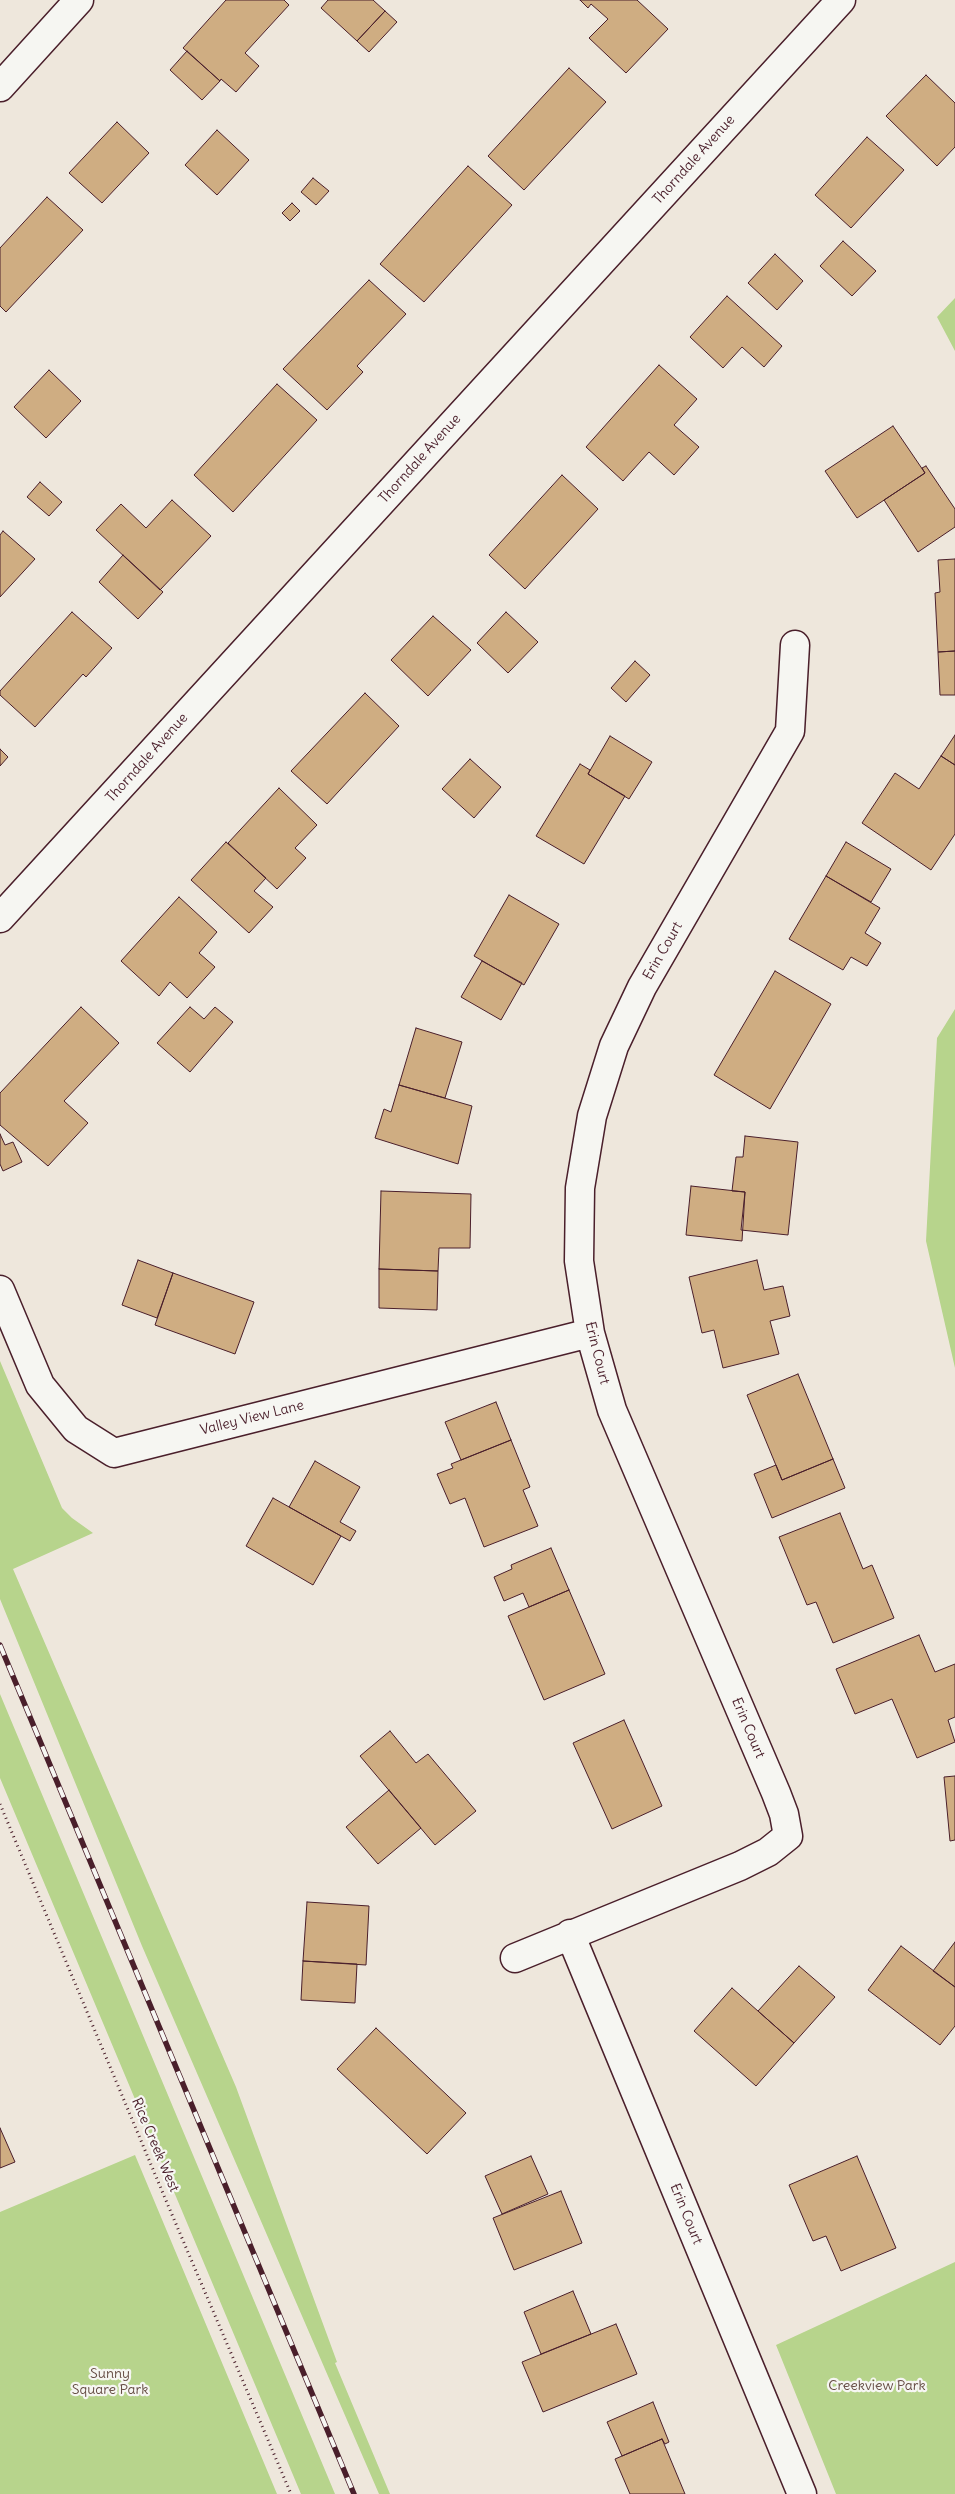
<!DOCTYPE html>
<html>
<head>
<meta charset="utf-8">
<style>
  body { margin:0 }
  canvas { display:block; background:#eee7dc }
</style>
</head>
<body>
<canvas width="955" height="2494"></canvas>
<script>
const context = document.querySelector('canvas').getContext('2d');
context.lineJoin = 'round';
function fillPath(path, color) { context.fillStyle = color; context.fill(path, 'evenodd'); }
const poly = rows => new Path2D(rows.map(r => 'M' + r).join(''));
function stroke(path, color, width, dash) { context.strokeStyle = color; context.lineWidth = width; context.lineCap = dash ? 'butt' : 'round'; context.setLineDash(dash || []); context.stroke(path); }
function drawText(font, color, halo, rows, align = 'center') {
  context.font = font + ' Delius,sans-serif'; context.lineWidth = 4.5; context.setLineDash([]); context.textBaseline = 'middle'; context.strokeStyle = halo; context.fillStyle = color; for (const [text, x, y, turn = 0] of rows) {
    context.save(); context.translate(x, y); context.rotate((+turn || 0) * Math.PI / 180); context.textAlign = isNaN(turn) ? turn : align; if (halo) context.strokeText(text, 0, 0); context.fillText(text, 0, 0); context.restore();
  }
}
fillPath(poly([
  [955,298,955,351,937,317],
  [955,1009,955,1368,926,1241,937,1038],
  [0,1361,62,1508,72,1518,93,1533,13,1569,236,2087,337,2362,335,2363,390,2494,379,2494,142,1946,0,1599],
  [0,1694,335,2494,301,2494,0,1778],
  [135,2155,277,2494,0,2494,0,2212],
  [955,2262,955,2494,836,2494,776,2345]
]), '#b7d48c');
const building = poly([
  [226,0,284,0,289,5,245,53,259,66,236,92,221,79,220,81,183,48,226,0],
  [328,0,373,0,385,11,357,41,321,8,328,0],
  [580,0,637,0,668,29,626,73,589,38,608,19,591,4,588,8,580,0],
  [385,11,397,22,369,52,357,41,385,11],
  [187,51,220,81,202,100,170,70,187,51],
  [569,68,606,102,524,190,488,156,569,68],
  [926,75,955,103,955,147,937,166,886,116,926,75],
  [117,122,149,153,102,203,69,173,117,122],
  [217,130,249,160,217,195,185,165,217,130],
  [867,137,904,170,851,228,815,195,867,137],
  [468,166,512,205,424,302,380,264,468,166],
  [313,178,329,191,316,205,301,192,313,178],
  [47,197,83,230,6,312,0,306,0,248,47,197],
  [292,203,300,211,290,221,282,213,292,203],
  [843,241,876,271,852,296,820,266,843,241],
  [775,254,803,281,777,310,748,283,775,254],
  [369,280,406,314,357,366,363,372,327,410,283,369,369,280],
  [727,296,782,346,764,367,742,347,723,368,690,337,727,296],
  [659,365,697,399,674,425,699,447,674,475,649,452,623,481,586,447,659,365],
  [49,370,81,401,46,438,14,407,49,370],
  [277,384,317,420,233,512,194,475,277,384],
  [893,426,925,473,857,518,825,471,893,426],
  [926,466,955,509,955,527,918,552,884,500,925,473,922,468,926,466],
  [562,475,598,509,525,589,489,555,562,475],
  [40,482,62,502,49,516,27,497,40,482],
  [172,500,211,536,160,590,96,530,121,504,146,528,172,500],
  [3,531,35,559,0,597,0,535,3,531],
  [123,555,163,592,138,619,99,582,123,555],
  [955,559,955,651,938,652,935,593,940,592,938,560,955,559],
  [72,612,112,648,86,677,83,674,35,727,0,695,0,691,72,612],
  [506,612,538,642,508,673,477,643,506,612],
  [433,616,471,650,428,696,391,660,433,616],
  [955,651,955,695,940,695,938,652,955,651],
  [635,661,650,675,626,702,611,688,635,661],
  [365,693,399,726,327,804,291,771,365,693],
  [955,735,955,765,941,756,955,735],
  [610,736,652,762,629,799,588,774,610,736],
  [0,749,8,757,0,766,0,749],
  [941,756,955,765,955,834,931,870,862,823,895,773,919,789,941,756],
  [470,759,501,787,474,818,442,789,470,759],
  [580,764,590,770,588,774,625,796,584,864,536,836,580,764],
  [279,788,317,825,295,848,306,858,277,889,228,843,279,788],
  [226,842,266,878,254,891,273,907,249,933,191,880,226,842],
  [846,842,891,869,871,902,826,876,846,842],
  [826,876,880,908,865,933,881,943,867,966,851,957,843,970,789,939,826,876],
  [509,895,559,924,524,985,474,956,509,895],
  [179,897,217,932,199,953,215,967,187,998,170,982,159,996,121,961,179,897],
  [482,961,522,983,501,1020,461,997,482,961],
  [775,971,831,1004,770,1109,714,1075,775,971],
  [81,1007,119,1043,64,1101,88,1123,48,1166,0,1125,0,1093,81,1007],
  [190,1007,204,1019,215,1007,233,1022,190,1072,157,1043,190,1007],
  [416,1028,462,1042,445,1098,399,1085,416,1028],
  [399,1085,472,1106,458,1164,375,1138,384,1109,391,1112,399,1085],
  [0,1134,5,1145,13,1142,22,1162,3,1171,0,1164,0,1134],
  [745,1136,798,1142,788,1235,741,1230,745,1192,732,1191,736,1157,743,1157,745,1136],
  [691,1186,745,1192,742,1241,686,1235,691,1186],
  [381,1191,471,1194,470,1248,439,1248,438,1271,379,1269,381,1191],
  [138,1260,173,1273,157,1318,122,1305,138,1260],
  [757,1260,764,1290,783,1286,790,1316,770,1321,779,1354,723,1368,714,1330,702,1333,689,1277,757,1260],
  [379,1269,438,1271,437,1310,379,1308,379,1269],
  [173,1273,254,1302,235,1354,155,1325,173,1273],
  [798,1374,833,1459,782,1480,747,1395,798,1374],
  [496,1402,511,1440,461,1460,445,1422,496,1402],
  [511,1440,530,1487,523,1490,538,1526,484,1547,465,1498,450,1504,437,1474,453,1468,451,1464,511,1440],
  [833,1459,845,1488,772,1518,754,1474,776,1465,782,1480,833,1459],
  [315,1461,360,1487,340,1522,356,1531,350,1541,289,1507,315,1461],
  [273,1498,341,1536,313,1585,246,1546,273,1498],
  [840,1513,863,1569,872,1565,894,1618,833,1643,816,1602,807,1605,779,1537,840,1513],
  [551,1548,569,1590,529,1607,523,1593,504,1601,494,1577,512,1569,511,1565,551,1548],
  [569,1590,605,1674,544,1700,508,1616,569,1590],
  [919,1635,935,1672,955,1664,955,1717,948,1720,955,1742,917,1758,892,1699,855,1714,836,1669,919,1635],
  [624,1720,662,1806,612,1829,573,1743,624,1720],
  [390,1731,416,1763,428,1754,476,1811,435,1845,360,1756,390,1731],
  [955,1776,955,1840,950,1841,944,1777,955,1776],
  [389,1790,421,1828,378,1864,346,1827,389,1790],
  [307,1902,369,1906,366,1965,303,1961,307,1902],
  [955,1942,955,1987,933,1971,955,1942],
  [901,1946,955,1987,955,2026,940,2045,868,1990,901,1946],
  [303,1961,357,1964,355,2003,301,2000,303,1961],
  [799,1966,835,1997,794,2043,758,2011,799,1966],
  [732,1988,794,2043,756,2086,694,2031,732,1988],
  [376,2028,466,2113,427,2154,337,2069,376,2028],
  [0,2128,15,2162,0,2168,0,2128],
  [531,2156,548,2194,502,2214,485,2176,531,2156],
  [857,2156,896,2248,841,2271,826,2236,813,2241,789,2185,857,2156],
  [561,2191,582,2243,514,2270,493,2218,561,2191],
  [573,2291,591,2334,541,2354,524,2312,573,2291],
  [616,2324,637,2374,543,2412,522,2362,616,2324],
  [653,2402,669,2442,665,2444,662,2439,622,2456,607,2422,653,2402],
  [662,2439,685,2494,630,2494,615,2459,662,2439]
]);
fillPath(building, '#cfad82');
stroke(building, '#4a1f2b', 1);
const minor = poly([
  [0,87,79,0],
  [0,918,841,0],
  [0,1290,40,1385,76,1429,114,1453,590,1333],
  [570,1934,802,2494],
  [515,1958,740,1866,768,1852,788,1836,784,1814,776,1793,612,1410,590,1333,579,1261,580,1188,592,1116,614,1046,642,987,790,731,795,645]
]);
stroke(minor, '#4a1f2b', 31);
stroke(poly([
  [0,1804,170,2210,291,2494]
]), '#4a1f2b', 3, [1, 4]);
stroke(minor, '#f6f6f2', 28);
const rail = poly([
  [0,1645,354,2494]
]);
stroke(rail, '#4a1f2b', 5.5);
stroke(rail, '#f6f6f2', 4, [11]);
drawText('14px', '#4a1f2b', '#f6f6f2', [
  ["Thorndale Avenue",694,160,-48],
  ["Thorndale Avenue",420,459,-48],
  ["Thorndale Avenue",147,758,-48],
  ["Erin Court",663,951,-60],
  ["Erin Court",597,1353,76],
  ["Valley View Lane",252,1418,-14],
  ["Erin Court",748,1728,67],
  ["Rice Creek West",155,2145,67],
  ["Erin Court",686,2214,68]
]);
drawText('14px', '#654c43', '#f6f6f2', [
  ["Sunny",110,2374],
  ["Square Park",110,2390],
  ["Creekview Park",877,2386]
]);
</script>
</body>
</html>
